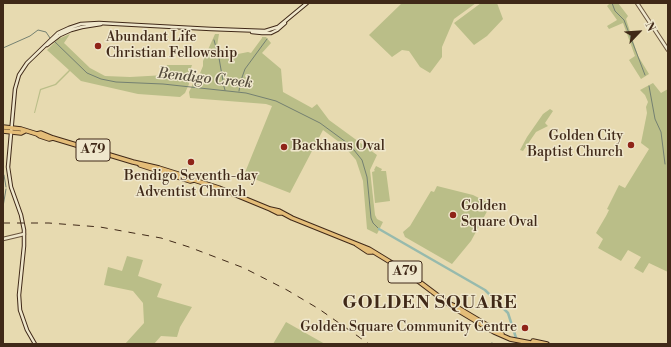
<!DOCTYPE html>
<html>
<head>
<meta charset="utf-8">
<style>
  body { margin:0 }
  #map { position:relative; width:671px; height:347px; overflow:hidden; background:#e7dab0; font-family:"Libre Bodoni",serif }
  canvas { display:block }
  .frame { position:absolute; inset:0; border:4px solid #402918; pointer-events:none }
  .north { position:absolute; left:619px; top:12px; width:40px; height:40px; -webkit-text-stroke:3px #efe7cc; paint-order:stroke; rotate:65deg; font-size:11px; font-weight:700; line-height:16px; text-align:center; color:#402918 }
  .north::after { content:''; display:block; margin:auto; width:14px; height:18px; background:#402918; clip-path:polygon(50% 0,100% 100%,50% 72%,0 100%) }
</style>
</head>
<body>
<div id="map">
<canvas width="671" height="347"></canvas>
<div class="frame"></div>
<div class="north">N</div>
</div>
<script>
const context = document.querySelector('canvas').getContext('2d');
context.lineJoin = 'round';
function fillPath(path, color) { context.fillStyle = color; context.fill(path, 'evenodd'); }
const poly = rows => new Path2D(rows.map(r => 'M' + r).join(''));
function stroke(path, color, width, dash) { context.strokeStyle = color; context.lineWidth = width; context.lineCap = dash ? 'butt' : 'round'; context.setLineDash(dash || []); context.stroke(path); }
function drawText(font, color, halo, rows, align = 'center') {
  context.font = font + ' "Libre Bodoni",serif'; context.lineWidth = 3; context.setLineDash([]); context.textBaseline = 'middle'; context.strokeStyle = halo; context.fillStyle = color; for (const [text, x, y, turn = 0] of rows) {
    context.save(); context.translate(x, y); context.rotate((+turn || 0) * Math.PI / 180); context.textAlign = isNaN(turn) ? turn : align; if (halo) context.strokeText(text, 0, 0); context.fillText(text, 0, 0); context.restore();
  }
}
fillPath(poly([
  [402,3,476,3,454,19,442,47,442,57,430,73,420,67,409,51,402,50,392,57,369,35],
  [481,3,497,3,503,19,487,36,474,45,454,23],
  [610,3,618,3,628,16,626,19,638,56,649,74,641,79,629,60,635,56,623,23,609,29,607,26,617,20,607,6],
  [70,34,64,43,90,68,105,76,130,77,166,75,167,65,192,65,188,77,189,84,185,93,180,97,138,94,81,81,70,71,56,85,41,90,35,113,34,113,40,89,55,84,69,70,47,50,58,39],
  [215,34,219,34,217,46,219,53,233,55,248,52,251,53,262,38,262,37,266,37,271,43,262,53,281,69,283,92,312,108,317,104,329,120,377,155,370,170,375,215,377,219,383,222,377,234,367,229,363,181,356,160,343,145,323,130,290,193,244,175,272,106,266,104,190,98,189,92,191,88,194,81,198,78,203,66,203,61],
  [653,83,661,93,668,89,668,272,649,263,643,273,634,268,641,257,628,250,621,261,598,248,603,239,596,233,606,216,609,210,607,209,619,185,625,188,649,149,641,143,647,113,646,107,648,102,645,95,640,90],
  [550,109,553,111,545,123,548,126,536,132,523,151,520,150,527,137,543,114],
  [376,166,382,169,381,171,386,171,390,201,375,203,372,172,375,171,374,170],
  [437,186,473,195,491,204,471,241,452,264,405,237,403,232,410,226,431,191,434,192],
  [127,256,143,260,138,276,162,284,157,297,192,307,180,327,177,337,161,336,154,344,125,344,144,323,143,303,133,291,104,285,108,267,122,271],
  [286,322,325,344,273,344]
]), '#babe88');
stroke(poly([
  [612,3,615,11,624,20,645,75],
  [214,40,219,58,223,81],
  [54,41,87,73,101,79,116,82,163,84,246,93,276,101,320,123,350,145,362,160,367,177,371,218,373,223,379,229],
  [3,48,30,36,38,30,46,32,50,38],
  [223,83,225,90],
  [240,83,245,69,267,39],
  [649,86,655,119,661,132,665,164],
  [239,91,240,85],
  [4,175,6,187],
  [3,207,6,189],
  [489,344,492,343]
]), '#748071', 1);
stroke(poly([
  [379,229,485,290,508,313,518,344]
]), '#97baad', 2.5);
const tertiary = poly([
  [637,3,668,50],
  [3,239,24,234]
]);
const secondary = poly([
  [252,32,262,33,271,33,277,30,285,23],
  [47,45,60,35,71,30,82,27,101,24],
  [35,344,27,330,20,310,19,295,24,246,24,230,21,215,11,187,8,167,15,89,19,75,27,63,58,33,69,28,81,24,99,23,211,29,265,31,278,27,307,3]
]);
const trunk = poly([
  [3,127,21,129,37,134,41,133,53,138,133,162,159,168,191,178,194,180,219,188,270,209,279,211,292,218,369,249,405,271,454,308,494,332,510,339,536,344],
  [3,131,21,133,25,131],
  [37,134,40,136,49,139,53,138],
  [140,165,190,181,194,180],
  [270,209,278,213,282,213],
  [356,244,368,252,372,252],
  [450,304,455,306,502,334],
  [533,341,547,344]
]);
stroke(tertiary, '#6a553e', 4.5);
stroke(secondary, '#402918', 4.5);
stroke(trunk, '#402918', 5.5);
stroke(tertiary, '#efe7cc', 2.5);
stroke(secondary, '#efe7cc', 2.5);
stroke(trunk, '#e4bd78', 3.5);
stroke(poly([
  [3,223,49,223,100,227,161,238,189,247,244,268,287,290,319,309,369,344]
]), '#402918', 1, [7, 7]);
for (const [x, y, r, color] of [
  [98,46,4,"#8f2418"],
  [631,145,4,"#8f2418"],
  [284,147,4,"#8f2418"],
  [191,162,4,"#8f2418"],
  [453,215,4,"#8f2418"],
  [525,328,4,"#8f2418"]
]) { const dot = new Path2D(); dot.arc(x, y, r, 0, 2 * Math.PI); context.fillStyle = color; context.fill(dot); stroke(dot, '#efe7cc', 1.5); }
for (const [x, y, w] of [
  [93,150,34],
  [405,272,34]
]) { const box = new Path2D(); box.roundRect(x - w / 2, y - 11, w, 22, 3); context.fillStyle = '#efe7cc'; context.fill(box); stroke(box, '#402918', 1); }
drawText('bold 13px', '#402918', null, [
  ["A79",93,150],
  ["A79",405,272]
]);
drawText('14px', '#402918', '#efe7cc', [
  ["Abundant Life",106,38],
  ["Christian Fellowship",106,54],
  ["Golden City",623,137,"right"],
  ["Baptist Church",623,153,"right"],
  ["Backhaus Oval",292,147],
  ["Bendigo Seventh-day",191,177,"center"],
  ["Adventist Church",191,193,"center"],
  ["Golden",461,207],
  ["Square Oval",461,223],
  ["Golden Square Community Centre",517,328,"right"]
], 'left');
drawText('italic 15px', '#564d3d', '#efe7cc', [
  ["Bendigo Creek",205,79,6]
]);
context.letterSpacing = '1px';
drawText('bold 18px', '#402918', '#efe7cc', [
  ["GOLDEN SQUARE",430,304]
]);
context.letterSpacing = '0px';
</script>
</body>
</html>
